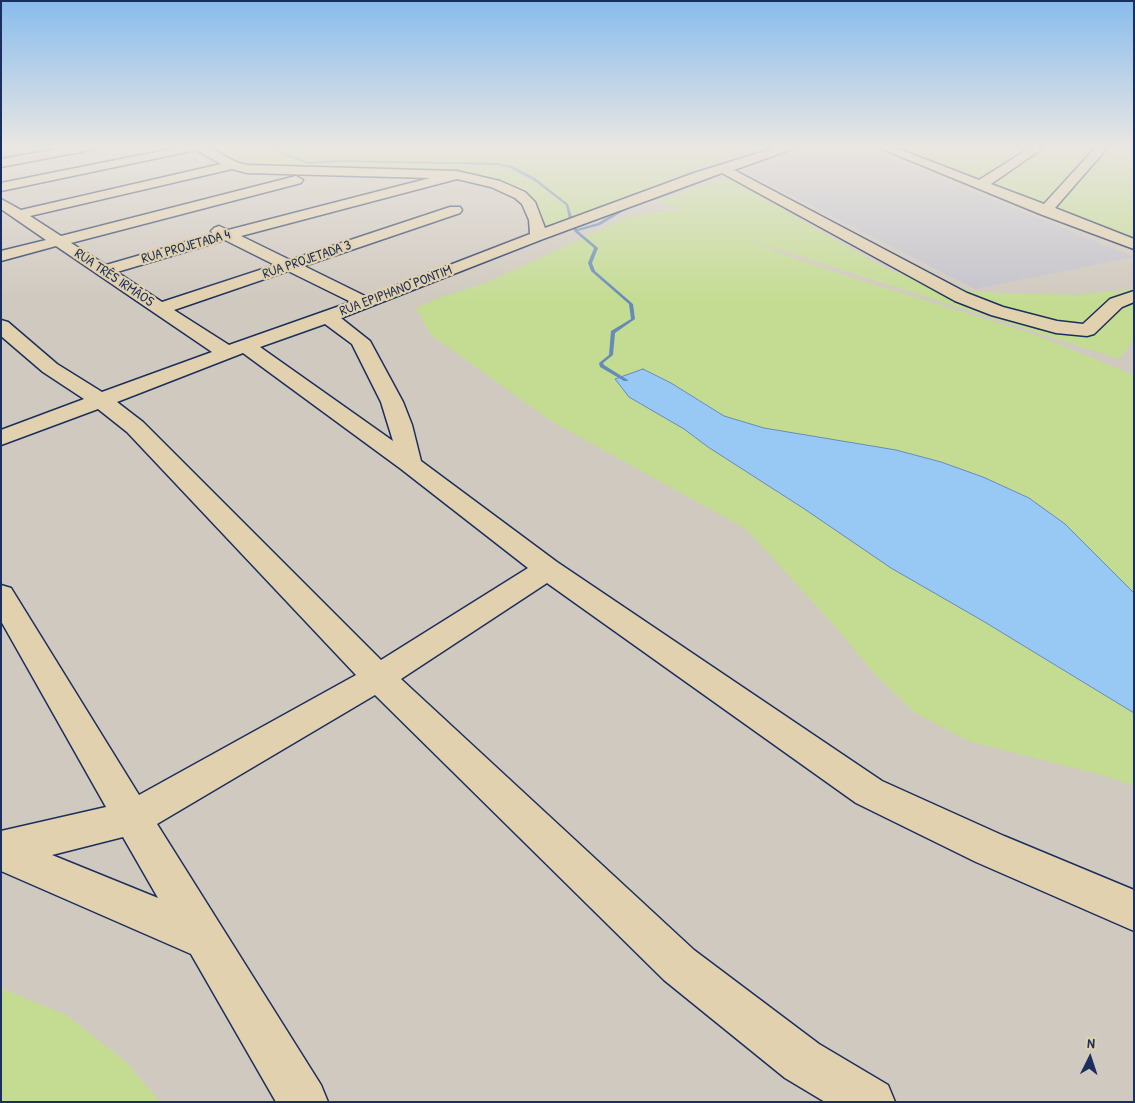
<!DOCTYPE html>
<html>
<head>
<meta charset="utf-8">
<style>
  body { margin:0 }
  #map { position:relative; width:1135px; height:1103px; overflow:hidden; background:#d0c9bf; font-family:"Patrick Hand",sans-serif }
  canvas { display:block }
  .frame { position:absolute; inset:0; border:2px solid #1b2f5e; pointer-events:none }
  .north { position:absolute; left:1065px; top:1033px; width:50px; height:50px; -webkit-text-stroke:4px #e2d1ae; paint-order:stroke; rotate:4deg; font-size:14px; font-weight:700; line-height:20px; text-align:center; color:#1b2f5e }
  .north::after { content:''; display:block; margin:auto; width:18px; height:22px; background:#1b2f5e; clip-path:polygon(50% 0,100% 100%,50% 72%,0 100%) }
</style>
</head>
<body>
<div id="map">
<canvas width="1135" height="1103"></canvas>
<div class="frame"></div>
<div class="north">N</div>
</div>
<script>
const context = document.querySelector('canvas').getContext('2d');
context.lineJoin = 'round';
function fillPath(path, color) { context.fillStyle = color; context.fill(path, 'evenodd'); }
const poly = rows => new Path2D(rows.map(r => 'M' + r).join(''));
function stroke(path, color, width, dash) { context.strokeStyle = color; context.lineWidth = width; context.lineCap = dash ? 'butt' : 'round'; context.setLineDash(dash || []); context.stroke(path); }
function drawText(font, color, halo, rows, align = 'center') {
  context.font = font + ' "Patrick Hand",sans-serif'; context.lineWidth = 4.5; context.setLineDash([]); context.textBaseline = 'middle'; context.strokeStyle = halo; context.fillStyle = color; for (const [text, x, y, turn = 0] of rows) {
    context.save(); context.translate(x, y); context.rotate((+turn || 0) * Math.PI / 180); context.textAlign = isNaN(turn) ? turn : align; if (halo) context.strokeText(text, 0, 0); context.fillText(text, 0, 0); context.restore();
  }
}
fillPath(poly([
  [807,146,861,146,1134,257,975,289,743,171]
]), '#c4c3cb');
fillPath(poly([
  [206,146,751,146,645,190,525,235,541,223,510,189,456,177,317,174,257,164],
  [889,146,1134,146,1134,175,1128,182,1134,184,1134,239],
  [726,177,889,270,976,292,1075,295,1134,289,1134,340,1119,359,747,239,793,258,869,283,1033,334,1134,375,1134,593,1029,498,983,477,941,462,896,450,764,428,724,416,671,383,643,369,629,397,684,429,736,466,938,594,1134,713,1134,786,1105,776,971,742,915,713,873,672,832,623,746,529,551,421,431,335,416,308,438,298,488,282,628,217,681,209,658,202],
  [1,988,66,1015,125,1061,160,1102,1,1102]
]), '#c4dc92');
const water = poly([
  [643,369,671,383,724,416,764,428,896,450,941,462,983,477,1029,498,1065,524,1134,593,1134,713,983,621,891,568,803,508,708,447,684,429,629,397,615,379,643,369]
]);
fillPath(water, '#98c9f4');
stroke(water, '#668bb8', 1);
fillPath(poly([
  [263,146,265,146,308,162,342,160,497,163,512,166,535,178,568,204,574,224,577,229,598,223,630,204,632,204,632,206,600,225,578,231,598,248,592,263,595,271,633,304,635,319,615,333,613,355,603,363,604,365,628,380,628,381,624,381,600,367,599,363,609,355,611,331,631,319,629,304,591,271,588,263,594,248,575,232,570,224,566,205,533,180,510,168,497,165,342,162,308,164,263,146],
  [714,176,716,177,654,200,642,202,640,201,652,198,714,176]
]), '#668bb8');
const minor = poly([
  [74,146,96,146,90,150,1,167,1,159,74,146],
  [186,146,207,146,236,162,247,165,457,171,500,181,525,192,535,202,545,228,694,173,781,146,797,146,795,148,734,170,967,293,1003,307,1057,321,1083,324,1110,299,1134,291,1134,302,1122,307,1094,334,1087,336,1056,333,991,315,955,301,722,173,543,239,341,318,370,341,403,402,412,425,421,461,557,562,882,781,1004,836,1134,890,1134,931,976,862,856,803,547,583,401,679,694,950,819,1044,888,1085,895,1102,825,1102,785,1078,664,980,375,695,157,824,321,1085,328,1102,276,1102,191,954,1,871,1,831,106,807,1,621,1,585,11,588,139,795,356,675,127,432,98,409,1,445,1,430,84,399,43,372,1,336,1,320,8,322,57,364,102,392,212,352,56,246,1,261,1,251,46,240,1,209,1,199,21,210,221,164,196,150,1,191,1,183,186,146],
  [232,169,247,173,430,178,228,230,219,226,214,228,211,231,213,234,106,265,71,243,301,183,303,180,296,176,61,236,30,216,232,169],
  [457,179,491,187,515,198,522,204,529,220,530,234,367,297,304,266,460,213,462,210,460,207,450,207,290,260,241,236,457,179],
  [225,240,275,265,162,302,117,272,225,240],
  [288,271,351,302,229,345,174,310,288,271],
  [325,324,352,344,381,402,393,441,260,347,325,324],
  [243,353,401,469,528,568,381,660,143,422,117,402,243,353],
  [123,837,158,898,52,855,123,837],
  [875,146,891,146,979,180,1033,146,1046,146,991,184,1044,204,1097,146,1109,146,1055,208,1134,239,1134,249,1040,214,875,146]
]);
stroke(minor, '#1b2f5e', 3);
fillPath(minor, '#e2d1ae');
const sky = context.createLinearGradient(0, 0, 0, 300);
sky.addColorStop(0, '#88bced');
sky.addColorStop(0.49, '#eae7e2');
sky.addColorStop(1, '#eae7e200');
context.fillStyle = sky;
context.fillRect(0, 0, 1135, 300);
drawText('14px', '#1b2f5e', '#e2d1ae', [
  ["RUA PROJETADA 4",186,247,-16],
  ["RUA PROJETADA 3",307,260,-19],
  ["RUA TRÊS IRMÃOS",114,278,34],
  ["RUA EPIPHANO PONTIM",396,291,-21]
]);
</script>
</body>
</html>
